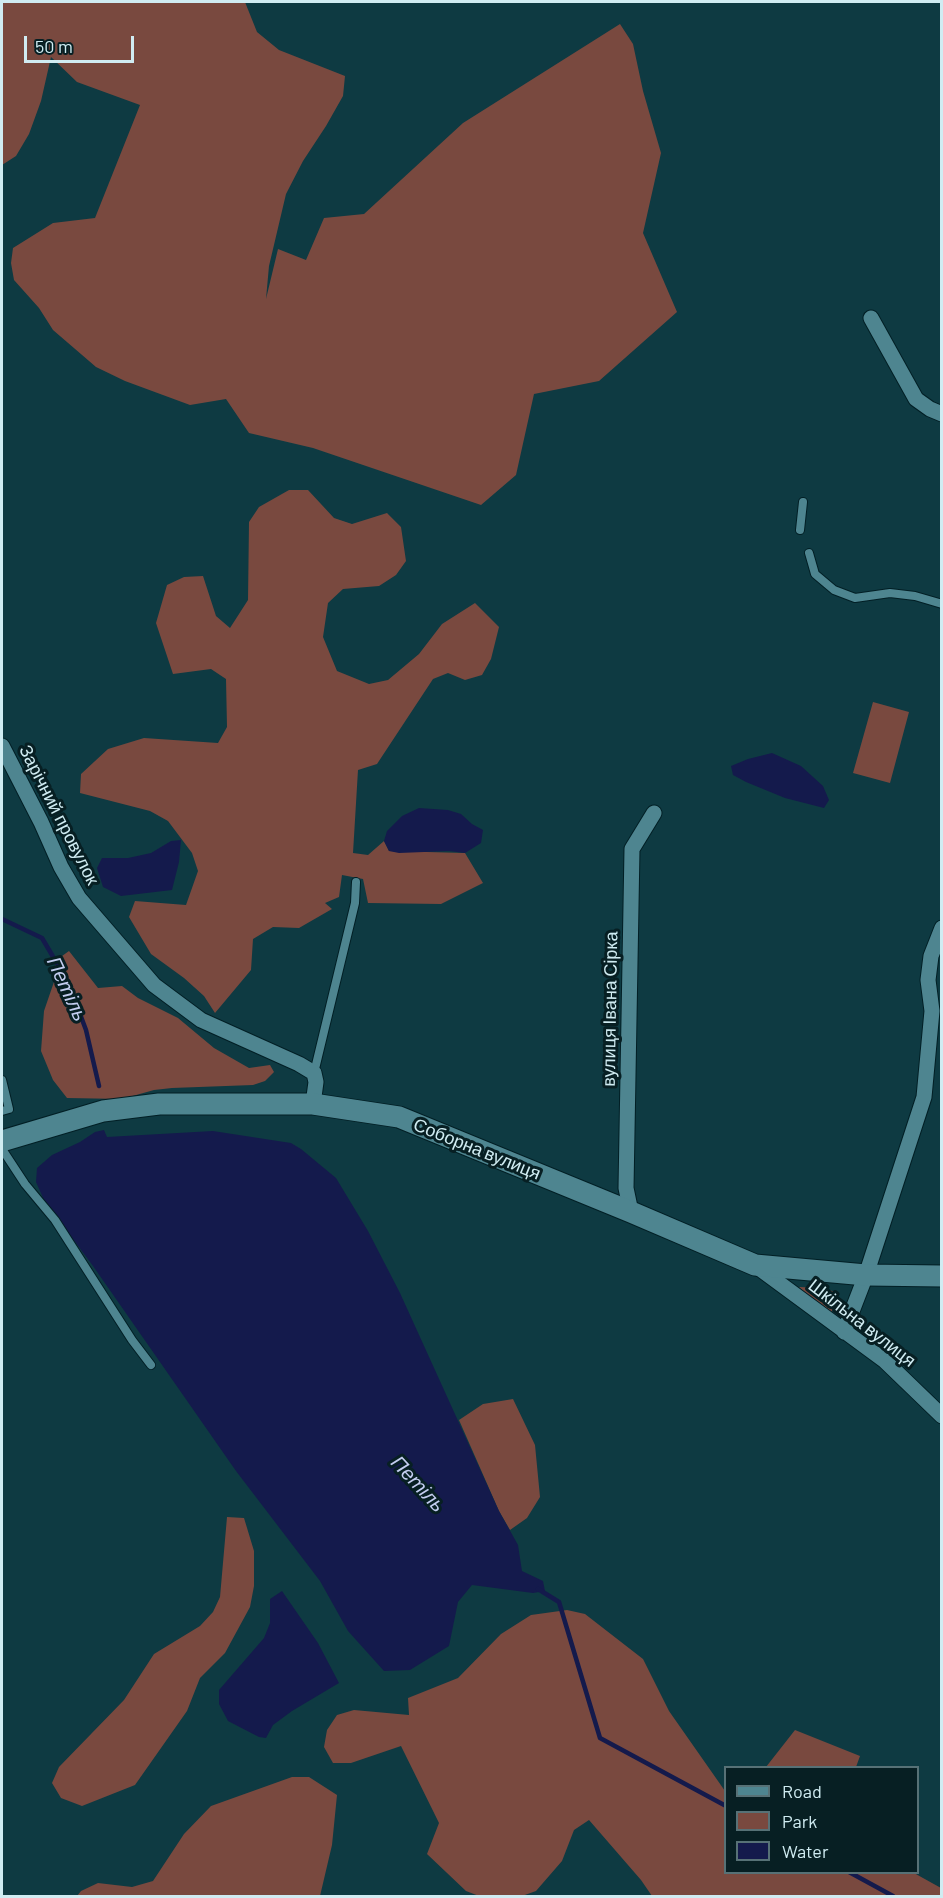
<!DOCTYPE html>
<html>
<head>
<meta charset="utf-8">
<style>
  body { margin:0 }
  #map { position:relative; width:943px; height:1898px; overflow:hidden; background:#0e3a42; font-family:Barlow,sans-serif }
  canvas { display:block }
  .frame { position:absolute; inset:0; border:3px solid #d0ecf2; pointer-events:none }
  .legend { position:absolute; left:724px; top:1766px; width:195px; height:108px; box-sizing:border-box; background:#071f23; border:2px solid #577176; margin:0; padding:8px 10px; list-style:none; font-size:18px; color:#d0ecf2 }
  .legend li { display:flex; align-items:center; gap:12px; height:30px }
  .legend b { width:30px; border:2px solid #577176 }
  .scale { position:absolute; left:24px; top:36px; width:110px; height:27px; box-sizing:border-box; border:3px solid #d0ecf2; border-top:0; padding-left:8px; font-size:18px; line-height:21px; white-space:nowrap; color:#d0ecf2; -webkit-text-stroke:4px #071f23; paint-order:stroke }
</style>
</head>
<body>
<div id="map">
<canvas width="943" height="1898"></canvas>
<div class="frame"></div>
<ul class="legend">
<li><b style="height:8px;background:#4e8590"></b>Road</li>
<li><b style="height:16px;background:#79493f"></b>Park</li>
<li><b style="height:16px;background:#141a4c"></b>Water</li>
</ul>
<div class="scale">50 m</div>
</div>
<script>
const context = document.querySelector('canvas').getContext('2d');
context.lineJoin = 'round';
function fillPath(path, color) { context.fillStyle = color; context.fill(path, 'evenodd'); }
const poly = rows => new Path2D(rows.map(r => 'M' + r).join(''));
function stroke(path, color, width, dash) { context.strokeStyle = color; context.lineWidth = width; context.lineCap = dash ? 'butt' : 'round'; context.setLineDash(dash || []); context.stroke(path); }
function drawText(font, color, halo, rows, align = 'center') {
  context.font = font + ' Barlow,sans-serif'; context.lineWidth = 6; context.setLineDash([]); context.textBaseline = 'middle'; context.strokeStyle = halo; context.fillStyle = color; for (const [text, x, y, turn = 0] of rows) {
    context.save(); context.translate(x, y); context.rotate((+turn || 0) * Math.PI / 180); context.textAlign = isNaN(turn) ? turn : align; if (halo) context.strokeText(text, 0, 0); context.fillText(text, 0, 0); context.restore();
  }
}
fillPath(poly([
  [2,2,245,2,257,32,279,50,345,76,343,96,326,126,303,161,286,194,269,266,266,299,278,249,306,260,324,218,364,214,463,123,620,24,633,44,643,91,661,153,643,233,677,312,599,381,534,394,516,475,481,505,313,448,249,433,226,399,190,405,125,381,96,367,53,330,39,308,14,280,11,263,13,248,53,223,95,218,140,105,77,82,51,57,41,101,29,134,16,156,2,165],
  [289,490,308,490,334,518,352,524,387,513,401,527,406,561,396,575,379,586,343,589,328,603,323,637,337,671,369,684,388,680,419,654,442,624,475,603,499,627,491,659,482,675,465,680,448,673,433,679,377,764,358,770,353,853,368,855,384,841,389,851,465,853,483,883,441,904,368,903,363,879,342,875,339,897,325,903,332,909,299,928,273,927,253,939,251,970,215,1013,204,996,184,978,151,954,129,917,135,901,186,905,198,871,192,853,168,821,150,811,80,793,81,774,108,749,144,738,218,743,227,727,226,679,211,669,173,674,156,623,167,585,184,577,203,576,216,616,230,628,248,600,249,522,259,507],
  [873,702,909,712,890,783,853,773],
  [69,951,98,988,122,986,138,998,178,1018,214,1048,249,1068,270,1065,274,1072,265,1081,253,1085,172,1088,154,1090,122,1099,67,1098,53,1080,41,1051,44,1011,56,976,55,961],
  [799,1287,821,1288,836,1292,832,1312,813,1301],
  [513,1399,535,1445,540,1497,527,1518,510,1530,499,1511,459,1420,483,1404],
  [227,1517,244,1518,254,1551,254,1586,250,1607,225,1653,200,1678,187,1711,135,1785,82,1806,61,1798,52,1783,59,1767,124,1700,154,1654,200,1626,213,1612,220,1597],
  [567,1610,585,1614,643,1659,669,1711,725,1791,726,1872,914,1873,941,1888,941,1896,652,1896,641,1880,589,1820,574,1830,562,1861,536,1891,522,1896,479,1896,466,1891,427,1854,439,1823,401,1746,351,1763,333,1763,324,1747,327,1730,337,1715,354,1710,409,1715,408,1698,458,1678,501,1634,531,1615],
  [795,1730,860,1756,856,1767,766,1767],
  [292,1777,309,1777,337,1795,332,1845,320,1896,77,1896,81,1891,98,1883,132,1887,153,1881,184,1834,211,1806]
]), '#79493f');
fillPath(poly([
  [772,753,801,766,823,786,829,800,824,808,785,798,746,782,733,775,731,766,748,759],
  [419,808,448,810,461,814,472,824,483,830,481,843,465,853,449,851,399,853,389,851,384,841,387,831,402,816],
  [181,840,179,862,172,890,121,896,103,887,97,868,102,858,128,858,151,853,171,841],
  [104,1130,107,1137,213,1131,291,1143,301,1149,336,1178,368,1231,400,1293,499,1511,518,1545,522,1571,543,1581,545,1591,533,1593,472,1585,458,1602,449,1646,410,1670,384,1671,348,1631,320,1581,236,1471,93,1266,44,1200,36,1182,37,1168,52,1155,80,1142,95,1132],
  [282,1591,318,1643,339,1683,292,1711,273,1725,266,1738,259,1737,228,1721,219,1704,219,1690,264,1638,270,1623,270,1599]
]), '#141a4c');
stroke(poly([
  [2,919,42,938,68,982,86,1030,99,1086],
  [538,1589,559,1602,600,1738,726,1806],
  [849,1872,893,1896]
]), '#141a4c', 4.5);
const lane = poly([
  [800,530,803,502],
  [809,553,815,574,834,590,855,598,890,593,915,596,942,604],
  [314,1073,355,903,356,882],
  [2,1080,9,1109,2,1111],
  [2,1149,25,1184,55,1220,132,1340,151,1365]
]);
const street = poly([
  [871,318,916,399,930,409,942,414],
  [2,746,41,822,61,867,79,898,154,985,201,1020,299,1064,314,1073,316,1082,313,1104],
  [631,1212,626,1188,632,849,654,813],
  [756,1266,885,1361,942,1416],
  [844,1332,866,1275,924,1097,932,1011,928,980,931,956,942,928]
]);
const secondary = poly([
  [2,1141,103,1111,159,1104,313,1104,399,1117,631,1212,755,1265,866,1275,942,1276]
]);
stroke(lane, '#021f25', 10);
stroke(street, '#021f25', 17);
stroke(secondary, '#021f25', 23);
stroke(lane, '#4e8590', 8);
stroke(street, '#4e8590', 15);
stroke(secondary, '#4e8590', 21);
drawText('18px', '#d0ecf2', '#071f23', [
  ["Зарічний провулок",59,815,63],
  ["вулиця Івана Сірка",610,1009,-89],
  ["Соборна вулиця",477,1149,22],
  ["Шкільна вулиця",862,1323,38]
]);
drawText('italic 20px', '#c3cdf0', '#071f23', [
  ["Петіль",67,989,65],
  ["Петіль",418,1484,47]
]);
</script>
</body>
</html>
